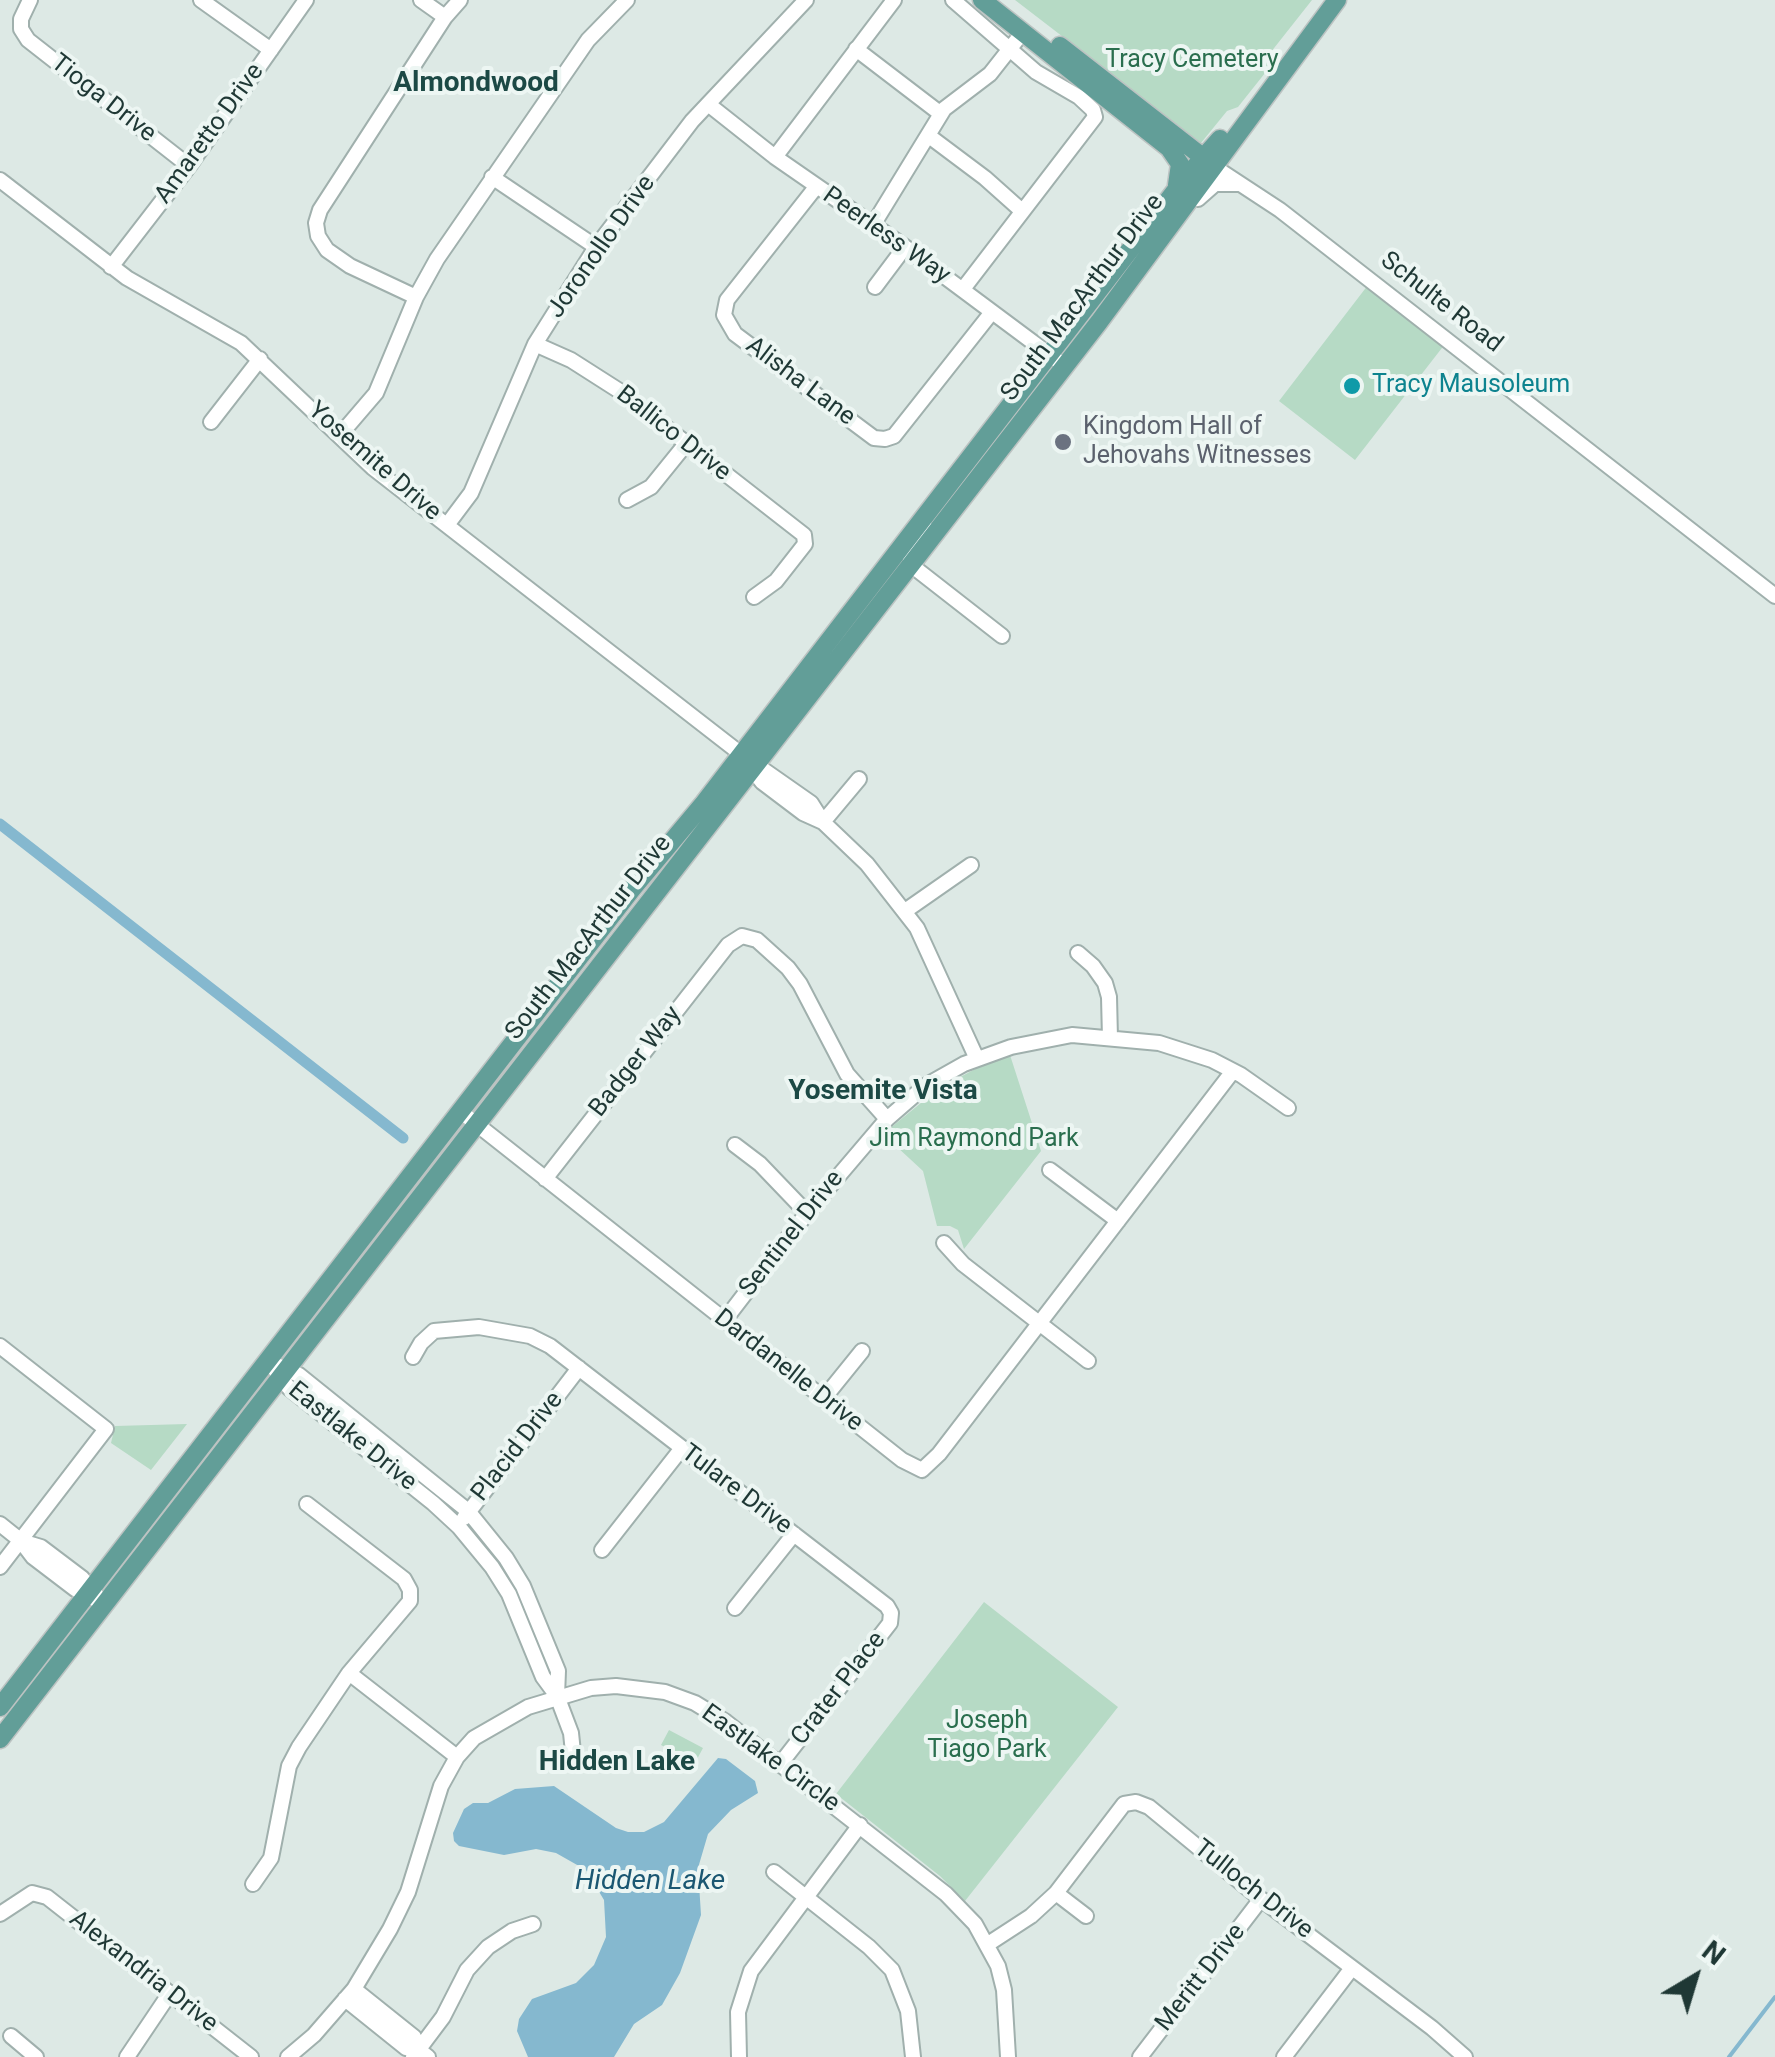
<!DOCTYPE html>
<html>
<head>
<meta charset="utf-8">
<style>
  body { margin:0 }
  #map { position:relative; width:1775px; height:2057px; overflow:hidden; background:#dde9e5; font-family:Roboto,sans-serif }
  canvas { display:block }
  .north { position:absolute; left:1645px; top:1927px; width:100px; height:100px; -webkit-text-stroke:8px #edf6f3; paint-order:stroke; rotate:38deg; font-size:28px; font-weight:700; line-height:40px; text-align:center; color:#1f3835 }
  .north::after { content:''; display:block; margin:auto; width:35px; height:45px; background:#1f3835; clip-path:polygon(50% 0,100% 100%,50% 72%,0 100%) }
</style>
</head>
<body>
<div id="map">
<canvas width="1775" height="2057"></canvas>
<div class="north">N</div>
</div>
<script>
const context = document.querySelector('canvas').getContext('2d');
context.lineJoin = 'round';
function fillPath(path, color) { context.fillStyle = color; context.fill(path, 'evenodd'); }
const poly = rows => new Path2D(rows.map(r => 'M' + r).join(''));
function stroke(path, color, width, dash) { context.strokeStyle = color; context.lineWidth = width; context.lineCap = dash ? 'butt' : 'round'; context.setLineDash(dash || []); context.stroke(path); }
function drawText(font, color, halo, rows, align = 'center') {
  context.font = font + ' Roboto,sans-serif'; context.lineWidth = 8; context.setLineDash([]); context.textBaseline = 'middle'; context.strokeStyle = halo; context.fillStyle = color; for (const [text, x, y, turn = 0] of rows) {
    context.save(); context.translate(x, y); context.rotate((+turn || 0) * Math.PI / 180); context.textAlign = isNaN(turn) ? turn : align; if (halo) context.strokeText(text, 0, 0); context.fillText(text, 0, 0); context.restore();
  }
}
fillPath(poly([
  [1015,0,1312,0,1267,57,1269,68,1238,107,1227,111,1201,143],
  [1368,285,1445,344,1355,460,1279,401],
  [1010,1055,1041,1151,964,1249,958,1230,950,1226,937,1226,923,1171,883,1134,938,1089,977,1068],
  [187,1424,151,1470,111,1443,115,1426],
  [984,1602,1118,1707,965,1901,940,1876,836,1794],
  [669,1730,703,1748,695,1763,661,1745]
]), '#b6dac5');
fillPath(poly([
  [718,1758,726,1759,755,1781,758,1793,731,1810,708,1834,698,1868,701,1915,680,1973,662,2005,634,2024,614,2057,528,2057,517,2031,519,2019,532,1999,576,1983,594,1965,606,1937,604,1900,586,1870,556,1853,536,1849,504,1855,459,1846,454,1841,453,1833,464,1809,473,1803,488,1803,515,1789,554,1786,616,1828,628,1832,644,1832,664,1822]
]), '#85b8cf');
stroke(poly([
  [1729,2057,1775,1997]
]), '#85b8cf', 4);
stroke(poly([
  [0,824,403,1138]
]), '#85b8cf', 11);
const minor = poly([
  [30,0,21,19,21,29,28,40,189,166],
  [201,0,271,50],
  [421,0,445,17],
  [953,0,1036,72,1079,97,1093,110,1095,117,963,289],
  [856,49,941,114],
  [708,104,775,157,905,247,1058,361],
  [929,136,985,178,1022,211],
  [775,157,894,0],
  [1213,166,1280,210,1775,596],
  [492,177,596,247],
  [0,180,127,278,241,343,373,468,741,754,811,803,823,822,867,864,917,928,977,1059],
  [816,187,727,300,724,315,735,334,874,438,885,439,894,436,992,312],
  [1198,199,1215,184,1240,184],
  [873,225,944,109,990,74,1023,32],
  [111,267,189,166,306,0],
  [875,287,905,247],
  [416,297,350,266,327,250,318,236,316,223,320,210,445,17,460,0],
  [535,344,571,360,618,390,804,535,805,544,776,581,754,597],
  [211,422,260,359],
  [340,435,376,393,416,297,437,259,588,40,627,0],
  [627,500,651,487,685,445],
  [447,525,471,493,535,344,596,247,692,121,806,0],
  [926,528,909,552,911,565,1002,636],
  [747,763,762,782,803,813,823,822],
  [823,822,859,779],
  [905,911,971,865],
  [1078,953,1093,966,1105,983,1109,997,1110,1038],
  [460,1111,902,1460,922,1470,939,1454,1233,1071],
  [735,1145,760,1164,807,1213],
  [1050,1170,1118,1221],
  [545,1179,728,945,742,936,757,940,788,968,800,984,847,1074,887,1119],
  [944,1243,963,1264,1088,1361],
  [724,1321,807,1213,887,1119,925,1086,964,1064,1011,1047,1072,1035,1159,1043,1212,1060,1241,1075,1288,1108],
  [0,1346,106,1429,0,1567],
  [413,1357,421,1343,434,1331,479,1327,530,1336,550,1346,887,1606,891,1613,890,1623,781,1763],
  [268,1361,289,1388,433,1503,459,1527,492,1567,509,1594,543,1677,557,1696,571,1733,574,1762],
  [279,1366,299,1375,468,1511,506,1558,523,1586,558,1671,557,1696],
  [824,1398,862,1351],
  [464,1518,579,1368],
  [0,1524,20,1540,33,1557,75,1589,104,1604],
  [21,1541,41,1547,82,1578,96,1594],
  [602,1550,682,1448],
  [735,1608,794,1534],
  [349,1673,457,1757],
  [774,1872,869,1947,892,1970,908,2011,913,2057],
  [253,1884,271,1858,289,1766,299,1747,349,1673,410,1601,410,1590,404,1579,307,1504],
  [1056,1893,1086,1916],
  [0,1914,32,1893,47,1897,251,2057],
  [988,1944,1031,1916,1056,1893,1124,1804,1136,1802,1149,1807,1261,1899,1432,2028,1465,2057],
  [354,1989,414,2037,419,2050],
  [345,1999,406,2048,419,2050,428,2057],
  [11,2036,36,2057],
  [127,2057,170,1993],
  [288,2057,314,2035,354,1989,390,1929,408,1892,441,1786,457,1757,474,1738,528,1707,591,1688,616,1686,665,1692,695,1703,726,1722,946,1894,975,1924,998,1966,1004,1990,1008,2057],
  [413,2057,443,2017,467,1970,488,1947,512,1931,533,1924],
  [739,2057,738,2012,751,1971,860,1825],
  [1140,2057,1261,1899],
  [1284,2057,1352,1968]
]);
const major = poly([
  [982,0,1169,148,1180,164,1177,185],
  [1060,46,1209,162],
  [0,1707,632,889,704,803,1186,177,1220,139],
  [0,1739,1099,322,1337,0]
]);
stroke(minor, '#a0b0ad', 18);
stroke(major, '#bcc3c2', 21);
stroke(minor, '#fff', 14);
stroke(major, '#629e98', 18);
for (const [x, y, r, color] of [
  [1352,386,10,"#0f9aa8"],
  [1063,442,10,"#6b7280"]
]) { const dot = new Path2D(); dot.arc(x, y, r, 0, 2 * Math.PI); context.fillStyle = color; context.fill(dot); stroke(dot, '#edf6f3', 4); }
drawText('25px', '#2a6e4e', '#edf6f3', [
  ["Tracy Cemetery",1192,61],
  ["Jim Raymond Park",974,1140],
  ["Joseph",987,1722],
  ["Tiago Park",987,1751]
]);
drawText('25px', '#1f3835', '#edf6f3', [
  ["Tioga Drive",103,99,38],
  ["Amaretto Drive",210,134,-54],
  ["Peerless Way",886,236,35],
  ["Joronollo Drive",602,247,-55],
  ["South MacArthur Drive",1083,298,-53],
  ["Schulte Road",1441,303,38],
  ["Alisha Lane",800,382,37],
  ["Ballico Drive",673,434,38],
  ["Yosemite Drive",374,462,41],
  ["South MacArthur Drive",589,938,-52],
  ["Badger Way",636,1062,-52],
  ["Sentinel Drive",792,1234,-52],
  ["Dardanelle Drive",788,1371,38],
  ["Eastlake Drive",352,1437,39],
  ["Placid Drive",518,1447,-52],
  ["Tulare Drive",736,1490,37],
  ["Crater Place",839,1689,-52],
  ["Eastlake Circle",770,1759,36],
  ["Tulloch Drive",1253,1890,38],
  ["Alexandria Drive",143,1972,38],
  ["Meritt Drive",1201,1978,-52]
]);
drawText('25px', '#0d838f', '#edf6f3', [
  ["Tracy Mausoleum",1372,386]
], 'left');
drawText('25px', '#5b616d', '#edf6f3', [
  ["Kingdom Hall of",1083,428],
  ["Jehovahs Witnesses",1083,457]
], 'left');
drawText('bold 28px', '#1c4945', '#edf6f3', [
  ["Almondwood",476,84],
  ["Yosemite Vista",883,1092],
  ["Hidden Lake",617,1763]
]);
drawText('italic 28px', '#1b5772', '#edf6f3', [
  ["Hidden Lake",650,1882]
]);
</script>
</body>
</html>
